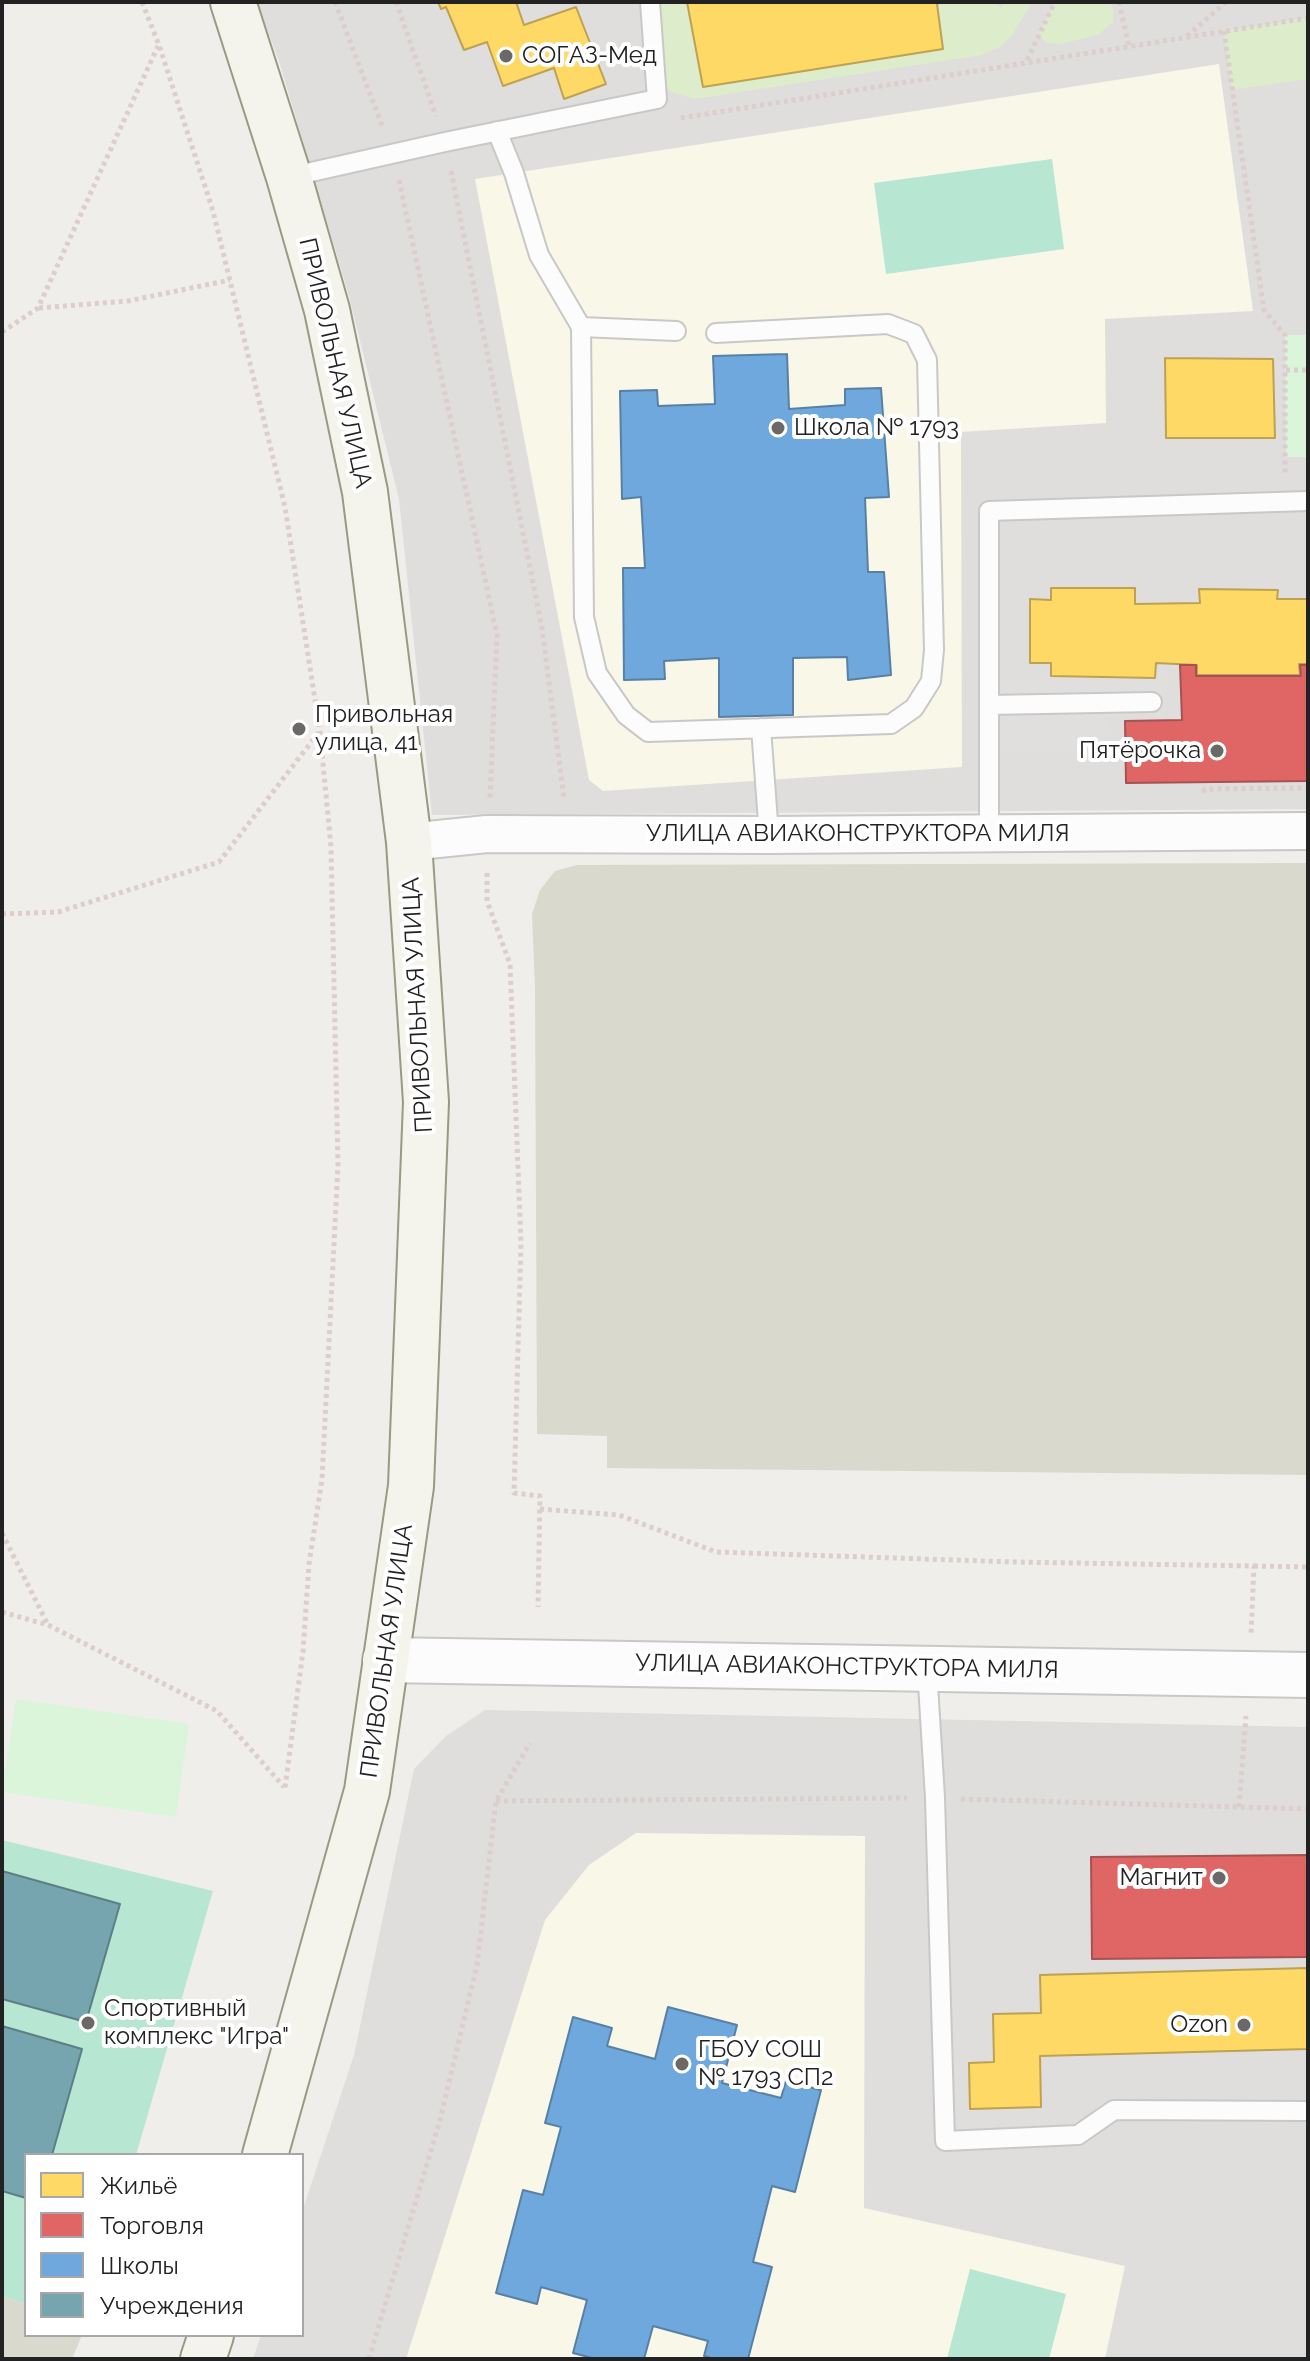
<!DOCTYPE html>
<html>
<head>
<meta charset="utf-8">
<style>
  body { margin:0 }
  #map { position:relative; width:1310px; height:2361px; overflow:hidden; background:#f0eeeb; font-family:Raleway,sans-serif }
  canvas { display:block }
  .frame { position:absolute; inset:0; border:4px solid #222; pointer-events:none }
  .legend { position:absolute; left:24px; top:2153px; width:280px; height:184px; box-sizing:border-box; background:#fff; border:2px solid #a7a7a7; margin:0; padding:10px 14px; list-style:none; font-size:24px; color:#222 }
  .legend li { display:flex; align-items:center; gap:16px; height:40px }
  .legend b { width:40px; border:2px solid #a7a7a7 }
</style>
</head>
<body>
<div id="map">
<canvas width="1310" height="2361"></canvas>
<div class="frame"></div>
<ul class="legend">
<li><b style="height:22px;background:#ffd966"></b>Жильё</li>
<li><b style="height:22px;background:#e06666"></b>Торговля</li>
<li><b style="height:22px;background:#6fa8dc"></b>Школы</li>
<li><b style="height:22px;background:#76a5af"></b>Учреждения</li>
</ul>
</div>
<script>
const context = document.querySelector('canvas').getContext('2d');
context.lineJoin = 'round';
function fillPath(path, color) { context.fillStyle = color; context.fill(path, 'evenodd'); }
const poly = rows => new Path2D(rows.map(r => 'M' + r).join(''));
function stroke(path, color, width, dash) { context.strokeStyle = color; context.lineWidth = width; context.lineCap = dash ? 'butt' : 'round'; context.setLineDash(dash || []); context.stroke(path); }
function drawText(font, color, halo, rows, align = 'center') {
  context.font = font + ' Raleway,sans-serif'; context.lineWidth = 8; context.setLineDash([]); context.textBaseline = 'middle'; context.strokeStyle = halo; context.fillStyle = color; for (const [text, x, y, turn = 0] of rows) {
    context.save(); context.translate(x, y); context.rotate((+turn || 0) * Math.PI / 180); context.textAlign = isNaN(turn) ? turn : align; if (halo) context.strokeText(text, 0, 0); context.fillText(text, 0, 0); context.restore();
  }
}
fillPath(poly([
  [257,2,1308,2,1308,809,432,815,399,499,349,296,279,61],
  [485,1710,1308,1727,1308,2359,253,2359,261,2335,302,2335,302,2212,354,2055,414,1769,446,1736]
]), '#dfdedc');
fillPath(poly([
  [1219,64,1253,311,1105,319,1106,423,961,432,962,767,603,791,589,780,475,179],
  [636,1833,865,1836,864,2208,1125,2266,1105,2359,406,2359,545,1920,589,1865]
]), '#f8f7e8');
fillPath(poly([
  [1308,863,1308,1475,607,1468,607,1436,537,1434,535,988,532,914,540,890,555,871,577,865],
  [2,2296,26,2304,26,2335,82,2335,72,2359,2,2359]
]), '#d9d9cd');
fillPath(poly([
  [654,2,687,2,704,87,942,49,937,4,993,2,1001,8,1006,2,1032,2,1013,34,1000,47,982,55,695,99,671,92,660,83],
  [1055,2,1110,2,1113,9,1113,22,1098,35,1060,44,1046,43,1039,35],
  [1308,18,1308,79,1232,90,1224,31]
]), '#ddeccb');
fillPath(poly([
  [1285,335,1308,335,1308,457,1286,457],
  [16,1699,189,1724,176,1817,2,1792]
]), '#daf5da');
fillPath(poly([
  [1052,159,1064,249,886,274,874,183],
  [2,1840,213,1891,136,2155,26,2155,26,2304,2,2296],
  [970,2269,1066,2294,1049,2359,947,2359]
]), '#b7e6d2');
fillPath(poly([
  [987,665,1003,680,1038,682,1051,676,1167,679,1166,715,1106,717,1105,751,998,752,999,705]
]), '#e0dfde');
const homes = poly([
  [438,2,516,2,524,25,576,7,606,84,564,99,554,68,503,86,487,42,464,50,446,7,441,9,438,2],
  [687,2,941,2,937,4,943,49,703,87,687,2],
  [1165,358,1273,359,1275,438,1166,438,1165,358],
  [1051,588,1135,588,1135,604,1200,603,1199,589,1278,590,1277,599,1308,599,1308,664,1299,664,1300,675,1197,675,1197,665,1156,663,1155,678,1051,676,1051,663,1030,663,1030,599,1051,600,1051,588],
  [1308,1968,1308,2049,1040,2056,1041,2107,970,2109,969,2063,994,2062,993,2014,1041,2013,1040,1975,1308,1968]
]);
fillPath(homes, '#ffd966');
stroke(homes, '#bda252', 2);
const shops = poly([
  [1180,665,1196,665,1196,676,1301,676,1300,665,1308,665,1308,781,1126,783,1125,721,1182,720,1180,665],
  [1308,1855,1308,1957,1092,1959,1091,1857,1308,1855]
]);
fillPath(shops, '#e06666');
stroke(shops, '#a75252', 2);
const schools = poly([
  [787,354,789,409,845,405,845,389,881,388,889,497,865,498,868,572,884,572,891,675,848,680,847,657,793,658,793,715,719,717,719,658,664,661,665,679,624,680,623,568,645,568,641,497,622,499,620,391,657,390,658,406,715,404,713,356,787,354],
  [668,2007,737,2025,722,2083,781,2098,786,2081,821,2090,795,2192,772,2186,753,2262,772,2267,748,2359,715,2359,704,2356,708,2341,653,2326,644,2359,596,2359,573,2353,587,2300,541,2287,537,2304,496,2293,523,2190,543,2195,561,2127,545,2123,573,2017,612,2028,607,2046,655,2059,668,2007]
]);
fillPath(schools, '#6fa8dc');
stroke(schools, '#5880a4', 2);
const public = poly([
  [2,1871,120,1904,86,2022,2,1999,2,1871],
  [2,2026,82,2049,52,2155,26,2155,26,2198,2,2191,2,2026]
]);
fillPath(public, '#76a5af');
stroke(public, '#5d7e85', 2);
const service = poly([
  [497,131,514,173,539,255,581,327,584,617,597,673,626,715,648,732,891,724,914,708,931,681,934,650,927,360,914,334,888,324,716,333],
  [289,177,445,142,657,99,650,2],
  [581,327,676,331],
  [989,705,1152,702],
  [761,728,769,835],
  [989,834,989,511,1308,501],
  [927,1668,935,1798,945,2141,1078,2135,1114,2110,1308,2111]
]);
const minor = poly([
  [409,842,487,834,769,835,1308,831]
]);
const tertiary = poly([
  [385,1660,1308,1675]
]);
const secondary = poly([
  [233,2,289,177,327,310,365,492,409,842,426,1102,411,1486,367,1791,265,2155],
  [203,2359,211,2335]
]);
stroke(service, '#c9c8c7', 22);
stroke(minor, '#c9c8c7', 40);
stroke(tertiary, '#c9c8c7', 48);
stroke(secondary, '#999a82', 48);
stroke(poly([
  [142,2,159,45,213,211,285,507,320,732,331,847,338,1165,322,1479,309,1564,303,1651,285,1788],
  [335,2,383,128],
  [396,2,436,116],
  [1119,2,1129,46],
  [1224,31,1264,310,1285,335,1285,475],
  [1187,36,1226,2],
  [1027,60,1055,2],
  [681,118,1308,18],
  [451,171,542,628,564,799],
  [399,180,497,635,490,798],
  [39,308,128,301,230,280],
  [2,332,38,308,158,46],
  [1286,370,1308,370],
  [1203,792,1205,789,1308,788],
  [487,873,487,901,510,964,521,1244,514,1493,540,1496,538,1607],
  [2,914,58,912,219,862,319,732],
  [540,1509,619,1515,716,1552,1014,1562,1254,1566,1251,1635],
  [2,1533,48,1625],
  [1254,1566,1308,1567],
  [2,1612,48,1625,217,1711,284,1787],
  [961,1799,1308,1809],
  [496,1801,907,1798],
  [1239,1807,1246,1716],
  [369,2359,440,2120,477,1965,496,1801,530,1743]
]), '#dccecd', 5, [4, 4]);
stroke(service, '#fdfcfc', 18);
stroke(minor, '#fdfcfc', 36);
stroke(tertiary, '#fdfcfc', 44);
stroke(secondary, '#f4f4ed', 44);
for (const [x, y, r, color] of [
  [506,56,8,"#6a6968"],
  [778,428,8,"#6a6968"],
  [299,729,8,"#6a6968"],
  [1217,751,8,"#6a6968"],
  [1219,1878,8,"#6a6968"],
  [88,2023,8,"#6a6968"],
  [1244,2025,8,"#6a6968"],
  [682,2064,8,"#6a6968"]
]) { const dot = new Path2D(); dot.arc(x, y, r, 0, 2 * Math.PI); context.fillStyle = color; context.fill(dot); stroke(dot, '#fff', 3); }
drawText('24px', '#222', '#fff', [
  ["СОГАЗ-Мед",522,56],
  ["Школа № 1793",794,428],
  ["Привольная",315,715],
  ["улица, 41",315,743],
  ["Пятёрочка",1201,751,"right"],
  ["Магнит",1203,1878,"right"],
  ["Спортивный",104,2009],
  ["комплекс \"Игра\"",104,2037],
  ["Ozon",1228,2025,"right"],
  ["ГБОУ СОШ",698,2050],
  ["№ 1793 СП2",698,2078]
], 'left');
drawText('24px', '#222', '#fff', [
  ["ПРИВОЛЬНАЯ УЛИЦА",335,363,77],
  ["УЛИЦА АВИАКОНСТРУКТОРА МИЛЯ",858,834],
  ["ПРИВОЛЬНАЯ УЛИЦА",418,1005,-93],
  ["ПРИВОЛЬНАЯ УЛИЦА",387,1651,-82],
  ["УЛИЦА АВИАКОНСТРУКТОРА МИЛЯ",847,1667,1]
]);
</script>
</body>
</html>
